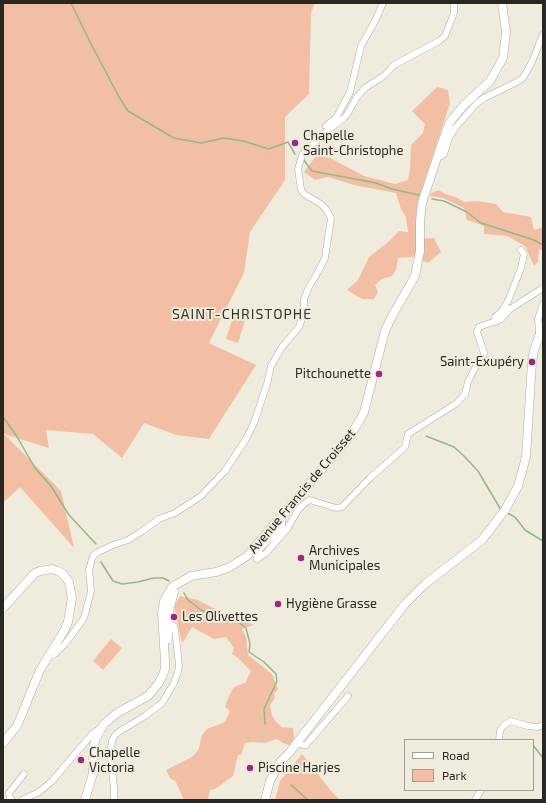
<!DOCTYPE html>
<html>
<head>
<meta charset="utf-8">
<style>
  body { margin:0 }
  #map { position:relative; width:546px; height:803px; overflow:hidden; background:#f0ecdd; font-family:"Exo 2",sans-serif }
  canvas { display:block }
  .frame { position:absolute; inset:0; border:4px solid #282721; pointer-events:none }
  .legend { position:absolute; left:404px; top:739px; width:130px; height:52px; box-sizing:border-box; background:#f0ecdd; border:1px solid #a09d92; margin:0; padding:5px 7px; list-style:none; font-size:12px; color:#282721 }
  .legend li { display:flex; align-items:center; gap:8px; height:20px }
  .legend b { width:20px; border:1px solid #a09d92 }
</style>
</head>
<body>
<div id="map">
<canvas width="546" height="803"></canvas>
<div class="frame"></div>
<ul class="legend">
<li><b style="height:5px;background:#fff"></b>Road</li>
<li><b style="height:11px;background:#f3bfa4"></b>Park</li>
</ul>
</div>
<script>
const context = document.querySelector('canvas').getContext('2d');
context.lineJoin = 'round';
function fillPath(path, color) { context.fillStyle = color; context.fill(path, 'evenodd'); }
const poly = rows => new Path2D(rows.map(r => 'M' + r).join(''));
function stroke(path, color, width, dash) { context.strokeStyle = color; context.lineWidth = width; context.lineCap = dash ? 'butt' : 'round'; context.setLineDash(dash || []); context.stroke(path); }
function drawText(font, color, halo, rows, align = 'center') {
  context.font = font + ' "Exo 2",sans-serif'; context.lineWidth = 4; context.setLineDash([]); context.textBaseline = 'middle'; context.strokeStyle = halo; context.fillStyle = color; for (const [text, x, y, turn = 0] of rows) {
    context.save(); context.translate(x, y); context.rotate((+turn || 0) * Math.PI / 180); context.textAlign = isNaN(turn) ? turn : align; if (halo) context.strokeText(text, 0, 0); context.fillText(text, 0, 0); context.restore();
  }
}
fillPath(poly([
  [3,3,315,3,311,13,309,94,285,117,285,180,250,232,244,273,209,343,256,365,209,439,176,435,144,423,122,458,93,434,46,430,49,448,4,434,61,491,74,548,20,487,3,503],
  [437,87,448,90,450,103,418,201,416,215,417,239,434,238,441,252,428,263,413,257,398,258,396,270,392,276,382,279,375,285,378,292,374,299,362,299,347,290,358,280,369,257,387,243,399,231,408,232,406,217,401,209,396,193,354,185,328,177,315,180,304,172,316,156,330,158,364,176,395,184,408,180,410,169,411,145,423,133,425,124,412,111],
  [439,190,445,194,456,197,464,202,478,201,496,204,503,212,531,217,534,230,543,227,543,251,539,249,538,262,534,266,525,246,507,236,484,234,484,226,467,220,464,208,443,198,430,196,431,193],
  [234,314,246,317,238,343,226,339],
  [180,596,198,600,225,614,231,612,249,615,249,623,254,625,242,629,246,637,248,655,272,674,278,689,274,694,275,698,270,705,272,715,276,722,282,727,293,728,294,738,290,745,283,743,277,739,265,743,253,742,245,743,241,755,238,755,233,776,215,789,210,790,208,800,184,800,176,782,170,778,166,770,192,757,197,752,199,748,202,735,207,729,225,722,230,711,225,707,229,696,234,687,245,683,251,671,238,658,232,654,234,648,226,637,214,639,192,627,183,642,182,643,174,607],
  [111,639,122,648,103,670,93,661],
  [302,754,332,792,340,800,275,800,280,781]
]), '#f3bfa4');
stroke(poly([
  [71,3,90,42,119,97,128,111,174,138,201,143,224,138,243,141,269,149,288,142,295,154],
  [303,159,312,171,376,183,392,189,419,195],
  [432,199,444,201,467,212,481,223,534,240,543,245],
  [3,417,16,435,35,468,51,486,69,515,96,544],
  [426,436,454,447,464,456,478,471,501,510],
  [507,513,515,517,525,530,543,541],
  [101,562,113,581,122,584,138,582,154,578,163,578,169,581],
  [184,593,188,600,201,610,211,613,226,622,234,619,246,628,250,644,249,652,264,662,276,674,277,681,264,709,265,724],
  [533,745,543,758],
  [291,785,308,800]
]), '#90b88a', 1.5);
const minor = poly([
  [326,126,336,118,350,92,361,46,376,19,383,3],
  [437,156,442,156,444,154,449,138,455,128,477,103,484,98,515,83,523,78,532,62,543,34],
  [496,322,495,317,502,311,508,301,521,268,524,254,521,250],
  [539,333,538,319,543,304],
  [280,518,282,521,282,527,259,550,257,559,266,553,287,529,298,510,305,503,310,500,336,508,342,507,370,478,405,447,408,434,457,403,465,394,468,382,475,368,483,358,484,353,477,332,479,327,501,319,510,309,543,288],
  [48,656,55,654,65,644,84,618,91,591,89,570,92,559,94,555,98,552,113,545,128,540,141,532,159,519,175,513,201,496,225,471,246,439,254,423,267,384,271,366,282,347,299,327,304,313,304,299,309,287,318,272,325,258,331,218,326,209,321,204,304,194,301,189,298,169,302,155,323,134,344,118,348,113,357,97,365,88,385,75,394,65,439,41,445,36,454,13,454,3],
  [499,740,500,731,503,726,510,721,528,726,538,727,543,725],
  [297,742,303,745,306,745,348,696],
  [12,800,10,799,9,793,24,774],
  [22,800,39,792,52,781,93,733,102,727],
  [114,800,114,787,110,755,112,741,115,735,120,731,145,716,162,703,174,683,178,672,179,665,175,629,174,626,168,624],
  [475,800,481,790]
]);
const major = poly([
  [3,608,35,573,40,571,52,569,58,571,63,574,69,582,72,598,68,622,64,631,40,670,17,726,3,743],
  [168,639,169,611,174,592],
  [93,774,93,761,94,746,96,738,104,724,117,713,148,696,158,684,162,677,165,669,165,661,162,613,164,601,172,587,191,576,216,572,230,567,247,556,348,439,360,420,364,412,385,331,392,316,415,276,420,251,420,222,422,203,446,131,450,122,464,105,490,81,503,58,506,32,502,3],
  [85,800,94,770],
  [265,800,270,781,280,762,289,753,405,604,425,584,482,540,505,510,518,486,526,457,532,362,534,350,543,326]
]);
stroke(minor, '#aeaa9c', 7);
stroke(major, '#aeaa9c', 9);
stroke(minor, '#fff', 6);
stroke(major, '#fff', 8);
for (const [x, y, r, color] of [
  [295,143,4,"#9d2680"],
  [532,362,4,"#9d2680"],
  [379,374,4,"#9d2680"],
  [301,558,4,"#9d2680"],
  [278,604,4,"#9d2680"],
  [174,617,4,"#9d2680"],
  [81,760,4,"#9d2680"],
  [250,768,4,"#9d2680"]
]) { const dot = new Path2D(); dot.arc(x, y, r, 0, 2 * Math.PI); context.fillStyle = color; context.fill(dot); stroke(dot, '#f0ecdd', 1.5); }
drawText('13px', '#282721', '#f0ecdd', [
  ["Chapelle",303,136],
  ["Saint-Christophe",303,151],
  ["Saint-Exupéry",524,362,"right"],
  ["Pitchounette",371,374,"right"],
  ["Archives",309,551],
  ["Municipales",309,566],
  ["Hygiène Grasse",286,604],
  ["Les Olivettes",182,617],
  ["Chapelle",89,753],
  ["Victoria",89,768],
  ["Piscine Harjes",258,768]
], 'left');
drawText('13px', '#282721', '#f0ecdd', [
  ["Avenue Francis de Croisset",302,491,-50]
]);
context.letterSpacing = '1px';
drawText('14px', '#353227', '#f0ecdd', [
  ["SAINT-CHRISTOPHE",242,314]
]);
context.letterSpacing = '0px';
</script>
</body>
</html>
